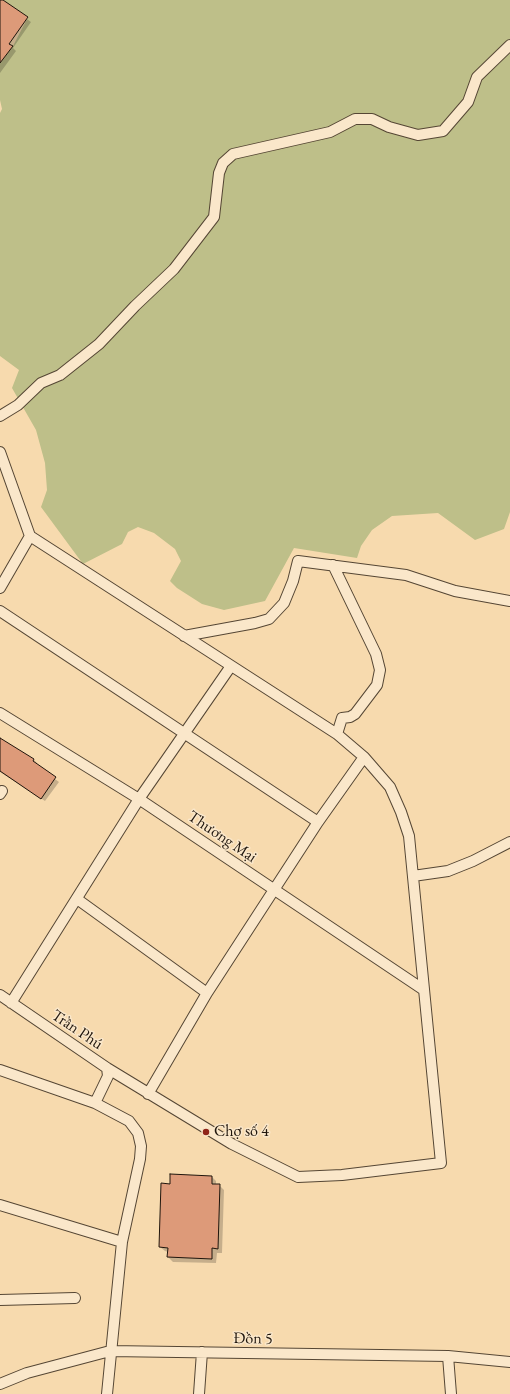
<!DOCTYPE html>
<html>
<head>
<meta charset="utf-8">
<style>
  body { margin:0 }
  canvas { display:block; background:#f7daae }
</style>
</head>
<body>
<canvas width="510" height="1394"></canvas>
<script>
const context = document.querySelector('canvas').getContext('2d');
context.lineJoin = 'round';
function fillPath(path, color) { context.fillStyle = color; context.fill(path, 'evenodd'); }
const poly = rows => new Path2D(rows.map(r => 'M' + r).join(''));
function stroke(path, color, width, dash) { context.strokeStyle = color; context.lineWidth = width; context.lineCap = dash ? 'butt' : 'round'; context.setLineDash(dash || []); context.stroke(path); }
function drawText(font, color, halo, rows, align = 'center') {
  context.font = font + ' "EB Garamond",serif'; context.lineWidth = 3; context.setLineDash([]); context.textBaseline = 'middle'; context.strokeStyle = halo; context.fillStyle = color; for (const [text, x, y, turn = 0] of rows) {
    context.save(); context.translate(x, y); context.rotate((+turn || 0) * Math.PI / 180); context.textAlign = isNaN(turn) ? turn : align; if (halo) context.strokeText(text, 0, 0); context.fillText(text, 0, 0); context.restore();
  }
}
fillPath(poly([
  [2,0,510,0,510,512,504,529,475,540,438,513,392,516,372,530,361,546,357,558,294,548,265,601,224,610,202,604,177,588,170,581,181,561,175,549,154,533,138,527,128,532,122,544,83,564,41,507,47,490,45,463,36,430,12,388,19,370,0,356,0,113,2,109,0,100,0,63,13,46,28,17]
]), '#bebf89');
fillPath(poly([
  [0,0,31,22,13,48,16,51,0,73],
  [0,739,34,760,37,763,36,765,59,782,45,801,0,772],
  [212,1177,216,1181,216,1185,219,1185,224,1190,222,1253,217,1253,216,1263,173,1262,168,1257,168,1252,165,1251,160,1247,171,1185]
]), '#0003');
const building = poly([
  [0,0,3,0,28,17,9,44,13,46,0,63,0,0],
  [0,738,34,759,33,761,56,777,41,799,0,771,0,738],
  [170,1174,212,1176,212,1184,220,1184,218,1249,212,1248,212,1259,167,1257,168,1248,159,1247,161,1183,170,1184,170,1174]
]);
fillPath(building, '#dd9a79');
stroke(building, '#1f150c', 1);
const minor = poly([
  [0,416,18,405,41,383,60,375,99,344,135,306,174,269,214,217,219,173,223,163,233,154,330,132,355,119,372,119,389,127,418,135,443,131,468,102,477,77,510,45],
  [0,452,30,536,337,734,364,757,390,787,401,812,409,836,441,1163,342,1175,298,1177,232,1144,107,1068],
  [333,565,376,654,380,670,377,685,355,714,350,717,342,718,337,734],
  [0,588,30,536],
  [0,611,318,822],
  [184,636,255,623,269,619,284,603,293,581,298,561,406,575,455,591,510,601],
  [0,713,139,799,424,990],
  [0,794,2,791],
  [413,876,448,871,473,861,510,842],
  [77,899,207,993],
  [0,995,107,1068,108,1076,95,1103],
  [11,1003,139,799,231,666],
  [0,1070,95,1103,129,1121,138,1133,141,1146,140,1159,122,1242,107,1394],
  [148,1094,207,993,318,822,364,757],
  [0,1205,122,1242],
  [0,1300,75,1298],
  [448,1356,451,1394],
  [0,1384,27,1373,110,1351,448,1356,510,1362],
  [199,1394,202,1352]
]);
stroke(minor, '#554634', 12);
stroke(minor, '#fae7ca', 10);
for (const [x, y, r, color] of [
  [206,1132,4,"#8f2418"]
]) { const dot = new Path2D(); dot.arc(x, y, r, 0, 2 * Math.PI); context.fillStyle = color; context.fill(dot); stroke(dot, '#fae7ca', 1.5); }
drawText('16px', '#1f150c', '#fae7ca', [
  ["Thương Mại",222,837,34],
  ["Trần Phú",77,1030,34],
  ["Đồn 5",253,1339,1]
]);
drawText('16px', '#1f150c', '#fae7ca', [
  ["Chợ số 4",214,1132]
], 'left');
</script>
</body>
</html>
